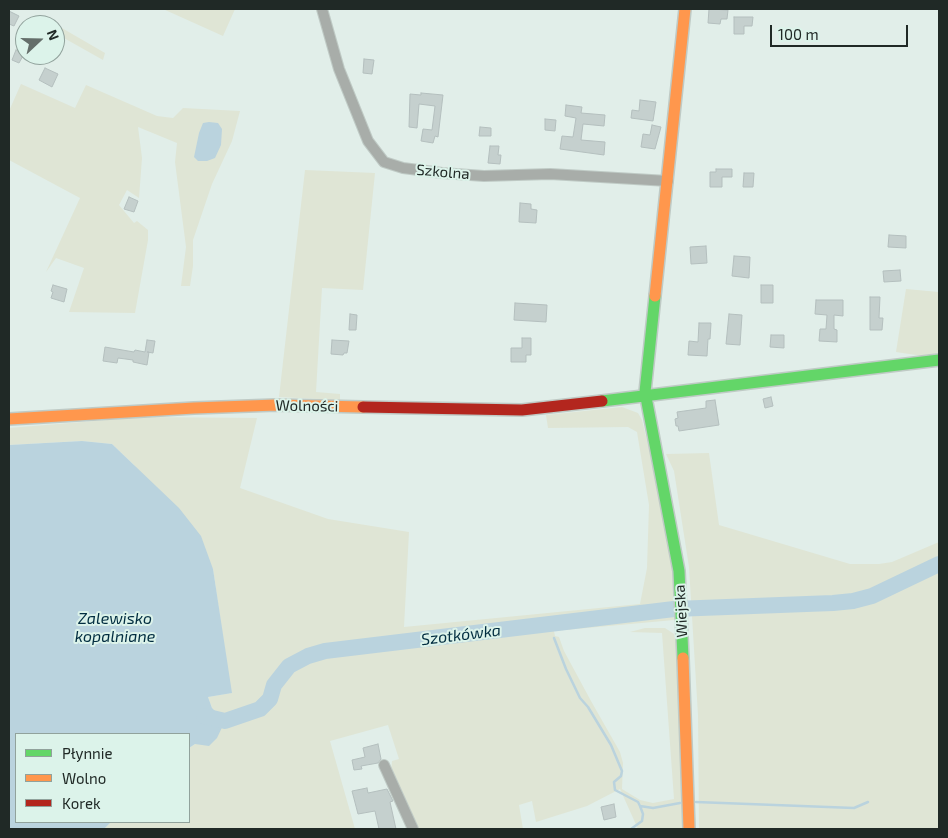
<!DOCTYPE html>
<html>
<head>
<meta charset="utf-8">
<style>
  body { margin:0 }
  #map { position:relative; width:948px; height:838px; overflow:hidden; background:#e1eee9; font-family:"Exo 2",sans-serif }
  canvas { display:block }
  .frame { position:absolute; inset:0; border:10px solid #202926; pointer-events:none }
  .legend { position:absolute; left:15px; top:733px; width:175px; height:90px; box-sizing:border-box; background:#dcf3ea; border:1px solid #91a29c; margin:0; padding:6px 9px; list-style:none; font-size:15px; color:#202926 }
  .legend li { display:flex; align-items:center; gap:10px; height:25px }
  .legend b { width:25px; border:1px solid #91a29c }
  .north { position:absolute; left:15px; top:15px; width:50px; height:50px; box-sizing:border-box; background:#dcf3ea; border:1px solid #91a29c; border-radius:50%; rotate:69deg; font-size:14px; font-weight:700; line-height:20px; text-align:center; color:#202926 }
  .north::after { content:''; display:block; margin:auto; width:18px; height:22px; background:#646e6a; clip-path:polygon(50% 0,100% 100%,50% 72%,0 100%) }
  .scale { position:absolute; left:770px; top:25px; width:138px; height:22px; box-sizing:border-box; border:2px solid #202926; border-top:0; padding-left:6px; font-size:15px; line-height:18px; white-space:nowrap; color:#202926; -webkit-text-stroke:4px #dcf3ea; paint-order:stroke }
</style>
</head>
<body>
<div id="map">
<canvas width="948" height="838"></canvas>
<div class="frame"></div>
<ul class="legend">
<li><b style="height:6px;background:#63d668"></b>Płynnie</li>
<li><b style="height:6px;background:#ff974d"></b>Wolno</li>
<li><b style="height:6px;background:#b3261e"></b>Korek</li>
</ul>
<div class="north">N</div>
<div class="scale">100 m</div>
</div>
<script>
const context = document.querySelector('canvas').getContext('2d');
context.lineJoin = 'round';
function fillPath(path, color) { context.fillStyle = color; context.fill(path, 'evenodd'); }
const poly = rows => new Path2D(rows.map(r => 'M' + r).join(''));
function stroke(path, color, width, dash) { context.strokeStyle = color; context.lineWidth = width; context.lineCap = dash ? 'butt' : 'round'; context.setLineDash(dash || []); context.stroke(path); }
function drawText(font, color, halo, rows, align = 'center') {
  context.font = font + ' "Exo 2",sans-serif'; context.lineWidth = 4; context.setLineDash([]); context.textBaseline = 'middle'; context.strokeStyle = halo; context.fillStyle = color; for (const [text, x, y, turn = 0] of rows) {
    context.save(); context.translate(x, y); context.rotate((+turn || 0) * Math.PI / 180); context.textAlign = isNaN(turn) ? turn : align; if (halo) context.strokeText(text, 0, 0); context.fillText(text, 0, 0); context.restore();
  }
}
fillPath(poly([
  [163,9,235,9,223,36],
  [47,16,48,20,105,53,103,60,55,33,55,25,43,25],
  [21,84,75,108,86,85,157,116,173,118,183,108,240,111,232,141,212,184,193,240,193,266,190,286,181,286,186,247,175,162,177,143,138,127,142,158,139,198,127,190,119,205,134,223,137,221,148,230,148,240,135,313,69,312,84,268,56,258,46,272,80,198,9,160,9,111],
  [305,170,375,173,363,290,322,288,316,392,340,394,340,400,279,397],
  [906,289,939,292,939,353,923,356,896,352],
  [622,407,638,413,642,420,650,453,673,568,674,620,554,631,555,636,559,637,564,651,591,701,620,752,623,763,622,789,640,800,653,803,674,799,662,633,630,632,645,628,665,628,674,634,677,647,684,829,638,829,620,789,587,806,536,822,532,801,519,805,523,829,417,829,391,773,392,761,399,759,388,725,330,741,355,829,104,829,111,822,189,822,189,748,195,744,212,708,208,697,231,693,213,569,133,464,112,444,82,441,9,445,9,428,143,417,257,418,240,488,328,519,409,532,404,627,640,604,647,568,649,505,637,432,628,427,548,428,546,415],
  [709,453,719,525,850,564,879,564,892,562,939,542,939,829,699,829,698,715,689,567,674,471,666,454]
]), '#dfe5d5');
fillPath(poly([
  [209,122,218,123,222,129,221,145,215,158,207,161,198,161,194,157,199,133,203,123],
  [82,441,112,444,179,508,201,536,213,569,232,693,208,697,212,708,225,721,217,738,209,746,195,744,189,748,189,734,16,734,16,822,111,822,104,829,9,829,9,445]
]), '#bad3de');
stroke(poly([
  [549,623,550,625],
  [554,638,566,669,580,698,588,707,611,745,619,764,622,771,621,776,614,782,615,790,638,802,640,806,643,814,642,821,631,829],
  [696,802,854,808,868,802],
  [640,806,653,808,680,803]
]), '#bad3de', 2.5);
stroke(poly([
  [204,716,225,721,260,709,270,699,274,685,289,666,308,656,325,651,674,609,833,603,853,601,872,596,939,564]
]), '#bad3de', 16);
const building = poly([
  [709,9,728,10,727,19,721,19,720,24,708,23,709,9],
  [9,11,19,16,14,26,9,24,9,11],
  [734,17,753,17,752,26,744,26,744,34,734,34,734,17],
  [16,50,24,54,19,63,12,60,16,50],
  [364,59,374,60,372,74,363,73,364,59],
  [45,68,58,74,52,87,39,80,45,68],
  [421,93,443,95,438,137,435,136,433,143,421,141,423,129,432,130,435,106,419,104,417,128,409,127,410,94,421,95,421,93],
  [640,100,656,102,653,121,631,118,632,110,639,111,640,100],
  [566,105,582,107,581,113,605,115,604,126,583,124,581,140,605,142,604,155,560,149,562,136,573,137,576,118,565,116,566,105],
  [545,119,556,120,555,131,545,130,545,119],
  [652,125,661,127,655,149,641,147,643,134,650,135,652,125],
  [480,127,491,128,491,136,479,136,480,127],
  [490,146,499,146,498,155,501,155,500,164,488,163,490,146],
  [716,169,732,169,732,177,722,177,722,187,710,187,710,172,716,172,716,169],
  [744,173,754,173,753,187,743,187,744,173],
  [129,197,138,201,134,212,124,209,129,197],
  [520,203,531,204,531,209,537,210,536,223,519,222,520,203],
  [889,235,906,236,906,248,888,247,889,235],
  [706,246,707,263,691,264,690,247,706,246],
  [734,256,750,257,749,278,732,276,734,256],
  [900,270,901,281,884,282,883,271,900,270],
  [53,285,67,289,64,302,51,298,53,292,51,291,53,285],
  [761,285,773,285,773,303,761,303,761,285],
  [870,297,880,297,879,318,883,318,882,330,870,330,870,297],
  [816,300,843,300,843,316,834,315,834,329,837,330,837,342,819,341,820,329,826,329,827,315,815,314,816,300],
  [515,303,547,305,546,322,514,320,515,303],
  [350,314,357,315,356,330,349,330,350,314],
  [729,314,742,315,740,345,726,344,729,314],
  [699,323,711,323,710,339,708,339,707,356,688,355,689,341,698,342,699,323],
  [771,335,784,335,784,348,770,347,771,335],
  [522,338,531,338,531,355,526,355,526,362,511,362,511,348,522,348,522,338],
  [147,340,155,341,153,353,147,352,149,352,147,365,133,362,133,360,118,358,117,363,103,361,105,347,134,352,135,350,145,352,147,340],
  [332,340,349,341,347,353,344,353,343,355,331,354,332,340],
  [771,397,773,406,765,408,763,399,771,397],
  [715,400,719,425,679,431,678,426,676,426,675,419,678,418,677,412,706,408,706,401,715,400],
  [378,744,381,759,378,763,361,766,362,769,354,770,352,760,365,757,363,748,378,744],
  [367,788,368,793,387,789,393,801,390,802,396,829,379,829,375,811,358,814,352,791,367,788],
  [614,804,616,817,604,820,601,807,614,804]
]);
fillPath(building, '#c5d0ce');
stroke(building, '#b4bfbe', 1);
const street = poly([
  [322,9,339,69,368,141,384,162,403,168,442,173,484,176,550,174,668,181],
  [384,765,413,829]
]);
const fast = poly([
  [655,296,645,392,679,571,683,658],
  [602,401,939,360]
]);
const slow = poly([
  [655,296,685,9],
  [9,419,194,408,276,405,363,407],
  [683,658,689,829]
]);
const jam = poly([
  [363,407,522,410,602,401]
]);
stroke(street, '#bfcac5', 12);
stroke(fast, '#bfcac5', 14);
stroke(slow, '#bfcac5', 14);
stroke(jam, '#bfcac5', 14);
stroke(street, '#a8ada9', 10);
stroke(fast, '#63d668', 11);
stroke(slow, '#ff974d', 11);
stroke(jam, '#b3261e', 11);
drawText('15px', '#202926', '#dcf3ea', [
  ["Szkolna",443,172,5],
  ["Wolności",307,406,1],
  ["Wiejska",681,611,-93]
]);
drawText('italic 16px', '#022d40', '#dcf3ea', [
  ["Zalewisko",115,619],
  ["kopalniane",115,637],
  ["Szotkówka",461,635,-7]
]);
</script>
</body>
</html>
